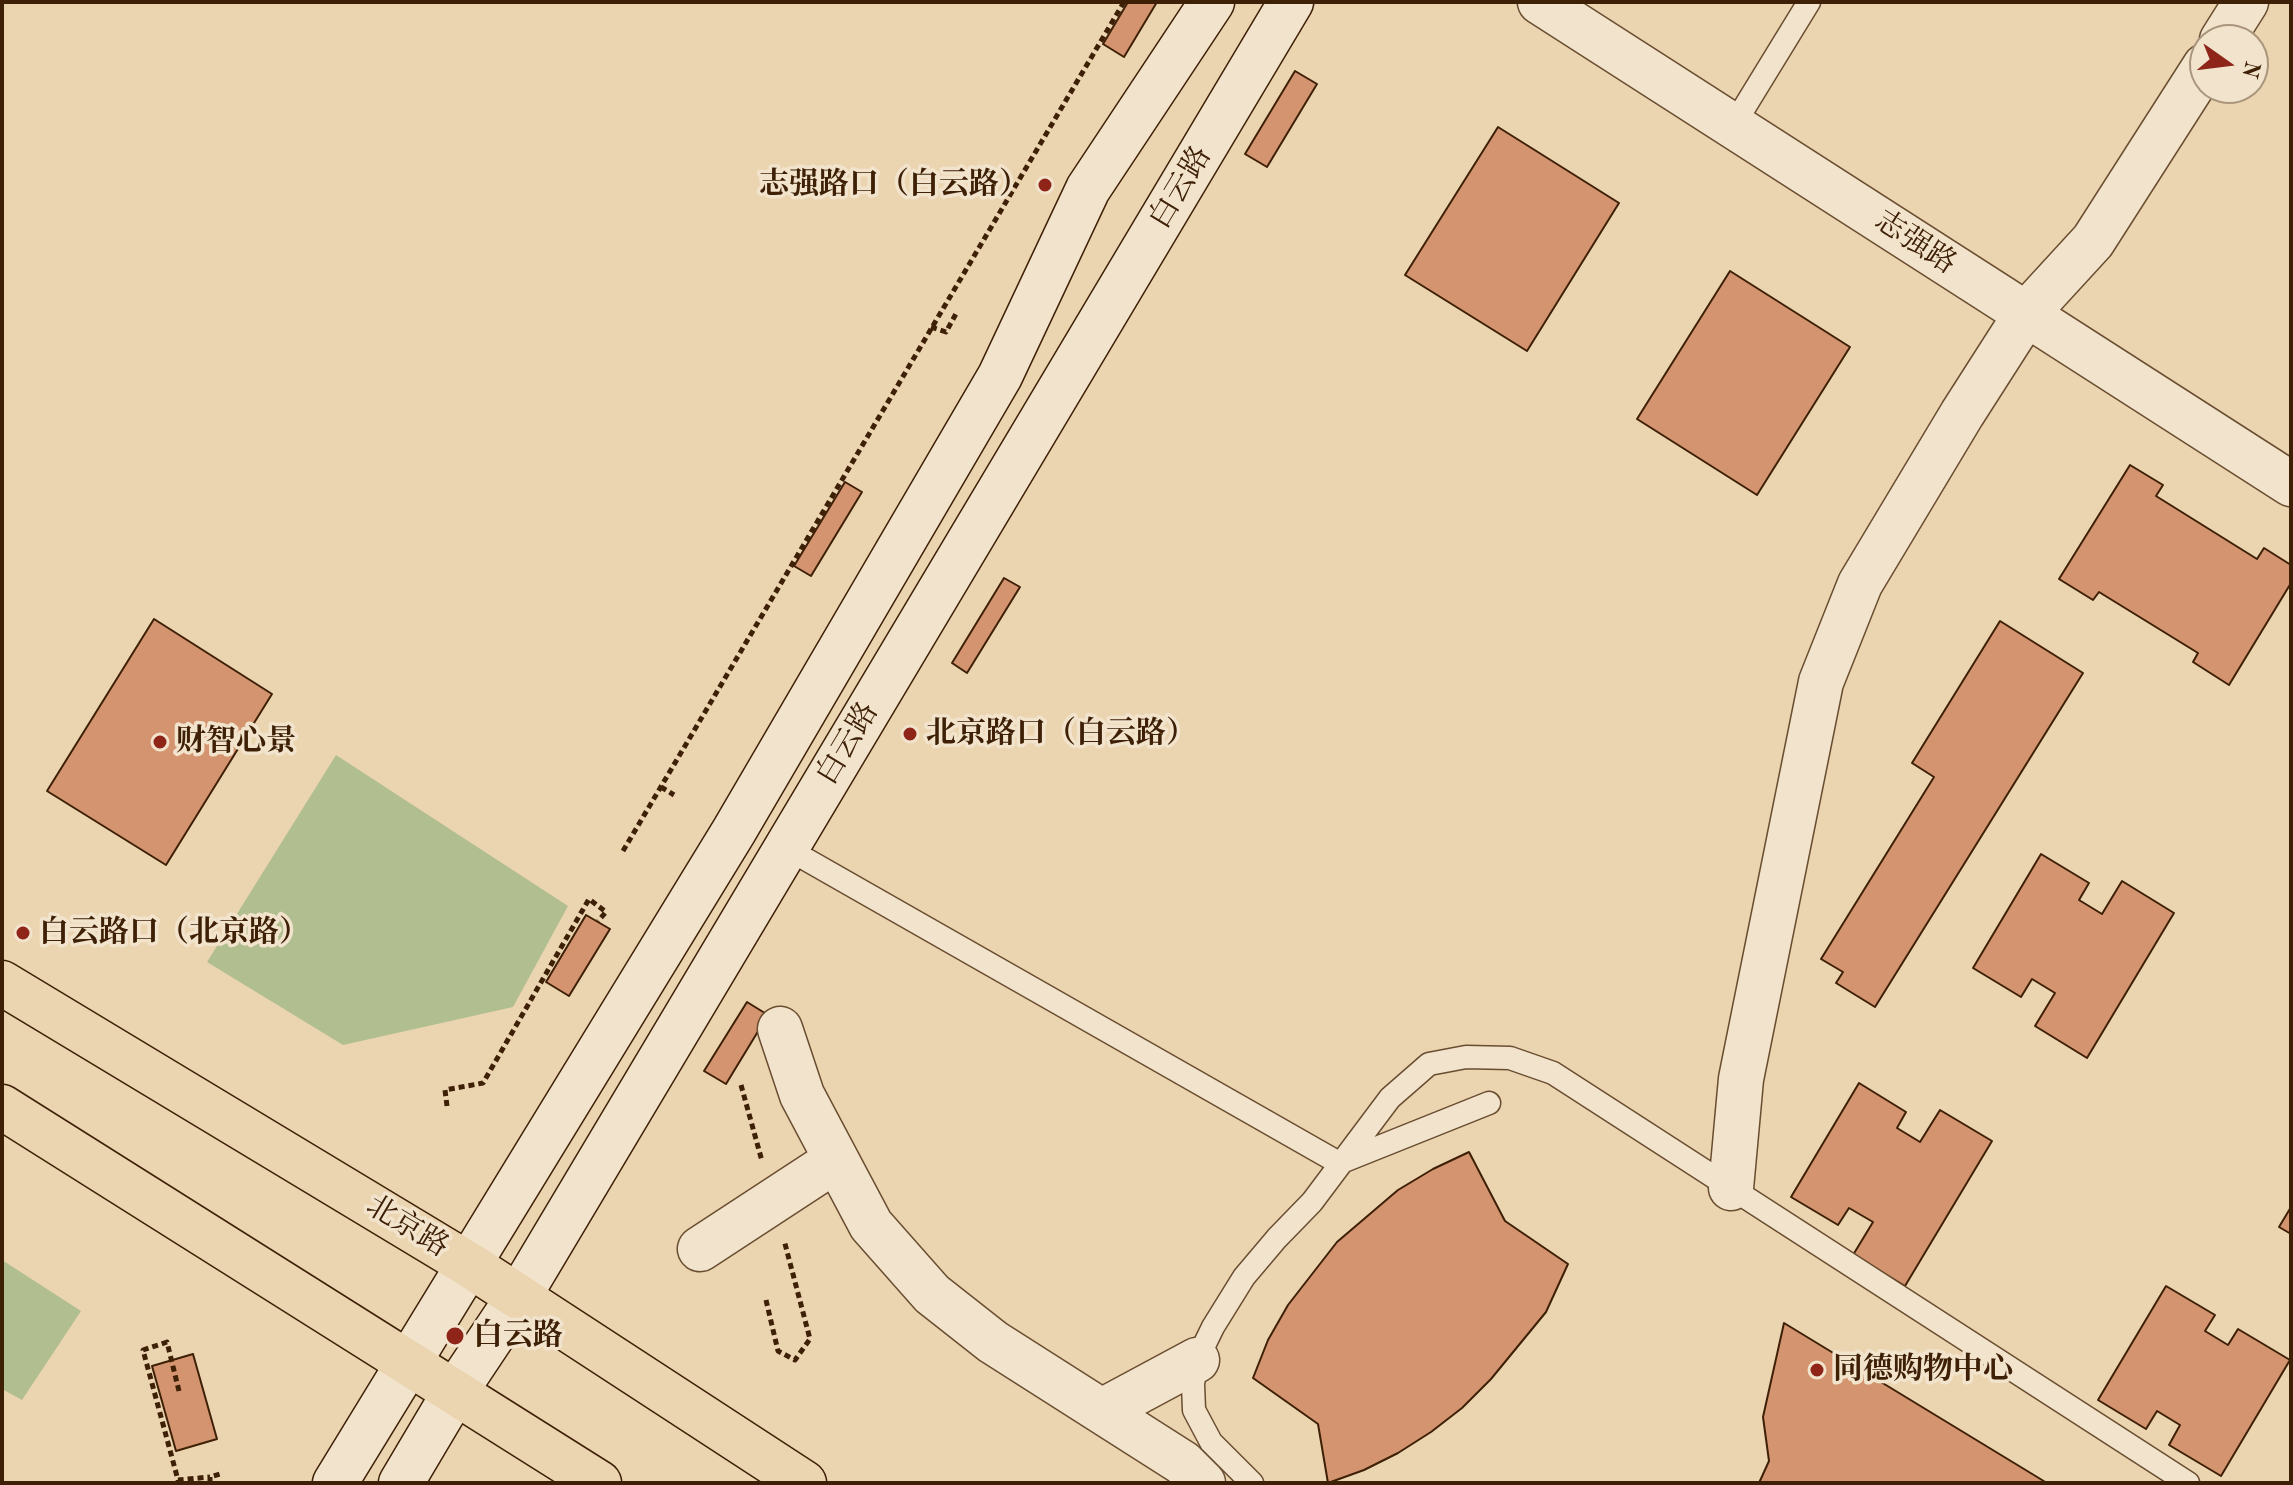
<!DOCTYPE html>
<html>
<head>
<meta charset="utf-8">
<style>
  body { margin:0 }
  #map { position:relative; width:2293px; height:1485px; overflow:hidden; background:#ebd4b0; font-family:"Old Standard TT",serif }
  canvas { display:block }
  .frame { position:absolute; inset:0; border:4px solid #3e2006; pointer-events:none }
  .north { position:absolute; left:2189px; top:24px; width:80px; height:80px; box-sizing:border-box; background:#f2e3cc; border:2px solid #aa957d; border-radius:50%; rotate:104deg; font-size:22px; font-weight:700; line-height:32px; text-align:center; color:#3e2006 }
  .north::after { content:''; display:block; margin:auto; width:28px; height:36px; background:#8f2418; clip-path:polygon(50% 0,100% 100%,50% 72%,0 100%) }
</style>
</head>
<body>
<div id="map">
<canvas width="2293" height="1485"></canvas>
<div class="frame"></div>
<div class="north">N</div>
</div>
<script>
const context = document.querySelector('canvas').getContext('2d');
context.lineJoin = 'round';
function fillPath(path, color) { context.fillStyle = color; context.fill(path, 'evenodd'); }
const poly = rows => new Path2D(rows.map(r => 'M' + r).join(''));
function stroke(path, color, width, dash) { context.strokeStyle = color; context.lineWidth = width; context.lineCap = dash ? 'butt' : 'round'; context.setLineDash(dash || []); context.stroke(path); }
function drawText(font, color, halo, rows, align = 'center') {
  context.font = font + ' "Old Standard TT","Noto Serif SC",serif'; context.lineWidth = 7; context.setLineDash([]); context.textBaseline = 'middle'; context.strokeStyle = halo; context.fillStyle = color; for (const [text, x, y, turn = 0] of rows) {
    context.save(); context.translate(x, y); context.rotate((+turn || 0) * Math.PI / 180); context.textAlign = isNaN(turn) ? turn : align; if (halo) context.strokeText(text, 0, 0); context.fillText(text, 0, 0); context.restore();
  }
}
fillPath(poly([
  [336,755,568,906,513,1007,343,1045,207,962],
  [2,1260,81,1311,22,1400,2,1389]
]), '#b1be90');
const building = poly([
  [1128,2,1157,2,1124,57,1103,44,1128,2],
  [1295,71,1317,84,1267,167,1245,154,1295,71],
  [1498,127,1619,203,1527,351,1405,275,1498,127],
  [1730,271,1850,347,1757,495,1637,419,1730,271],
  [2130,465,2163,485,2156,496,2257,559,2264,548,2291,565,2291,583,2229,685,2193,662,2198,653,2099,592,2093,600,2059,579,2130,465],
  [845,482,862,492,811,576,794,566,845,482],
  [1004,578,1020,587,967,673,952,663,1004,578],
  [154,619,272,694,166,865,47,791,154,619],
  [2000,621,2083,673,1875,1007,1836,983,1843,972,1821,959,1934,777,1912,763,2000,621],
  [2041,854,2089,883,2079,900,2102,914,2122,881,2174,913,2087,1058,2035,1026,2055,993,2032,979,2021,997,1973,968,2041,854],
  [586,915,610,929,569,996,546,982,586,915],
  [747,1002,768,1015,726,1084,704,1071,747,1002],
  [1859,1083,1906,1112,1897,1128,1920,1142,1940,1110,1992,1141,1905,1286,1853,1255,1873,1222,1849,1208,1838,1225,1791,1197,1859,1083],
  [1469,1152,1505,1221,1568,1264,1546,1312,1491,1379,1462,1408,1431,1432,1398,1453,1364,1470,1328,1483,1318,1424,1253,1378,1268,1340,1288,1305,1337,1242,1398,1190,1433,1169,1469,1152],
  [2291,1207,2291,1234,2279,1227,2291,1207],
  [2166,1286,2215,1315,2205,1331,2228,1345,2238,1329,2290,1360,2221,1476,2169,1445,2180,1425,2157,1411,2146,1429,2098,1400,2166,1286],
  [1784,1323,2047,1483,1759,1483,1769,1461,1763,1417,1784,1323],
  [193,1354,217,1439,176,1451,152,1366,193,1354]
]);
fillPath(building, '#d3946f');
stroke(building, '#3e2006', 2);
const lane = poly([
  [1733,126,1809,2],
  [786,848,1339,1163,1489,1103],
  [1252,1483,1211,1442,1194,1410,1193,1384,1197,1360,1213,1327,1244,1277,1277,1238,1312,1202,1390,1098,1429,1064,1466,1057,1510,1058,1553,1073,2188,1483]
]);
const street = poly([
  [1540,2,2291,484],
  [2222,40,2246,2],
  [780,1029,802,1095,871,1225,932,1294,993,1342,1183,1463,1203,1483],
  [1731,1188,1741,1079,1821,682,1860,584,1962,414,2026,314,2093,241,2205,66],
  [700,1249,836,1160],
  [1102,1411,1197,1360]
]);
const secondary = poly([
  [335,1483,734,831,1000,376,1088,189,1212,2],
  [401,1483,455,1392,519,1296,1291,2]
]);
const primary = poly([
  [2,983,468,1264,804,1483],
  [2,1107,599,1483]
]);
stroke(lane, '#694d30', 25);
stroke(street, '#694d30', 47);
stroke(secondary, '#3e2006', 47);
stroke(primary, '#3e2006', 47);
stroke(poly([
  [931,327,946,332,957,312],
  [661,787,674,795],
  [623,851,1124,2],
  [741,1085,762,1161],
  [447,1106,445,1090,483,1083,589,899,606,912,598,921],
  [766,1300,778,1351,795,1360,810,1339,784,1240],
  [179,1391,167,1342,143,1350,178,1480,210,1477],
  [210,1483,210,1477,223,1473]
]), '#3e2006', 5, [6, 4]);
stroke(lane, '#f2e3cc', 22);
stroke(street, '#f2e3cc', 44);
stroke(secondary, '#f2e3cc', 44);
stroke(primary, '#ebd4b0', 44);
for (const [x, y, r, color] of [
  [1045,185,8,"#8f2418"],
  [910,734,8,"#8f2418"],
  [160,742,8,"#8f2418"],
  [23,933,8,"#8f2418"],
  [455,1336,10,"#8f2418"],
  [1817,1370,8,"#8f2418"]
]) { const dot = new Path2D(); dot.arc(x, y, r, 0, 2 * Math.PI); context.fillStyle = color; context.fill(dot); stroke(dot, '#f2e3cc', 3); }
drawText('bold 30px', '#3e2006', '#f2e3cc', [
  ["志强路口（白云路）",1029,185,"right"],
  ["北京路口（白云路）",926,734],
  ["财智心景",176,742],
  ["白云路口（北京路）",39,933],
  ["白云路",473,1336],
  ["同德购物中心",1833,1370]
], 'left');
drawText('30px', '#3e2006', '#f2e3cc', [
  ["白云路",1181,188,-59],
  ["志强路",1915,243,33],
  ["白云路",848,744,-59],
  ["北京路",407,1227,31]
]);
</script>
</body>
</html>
